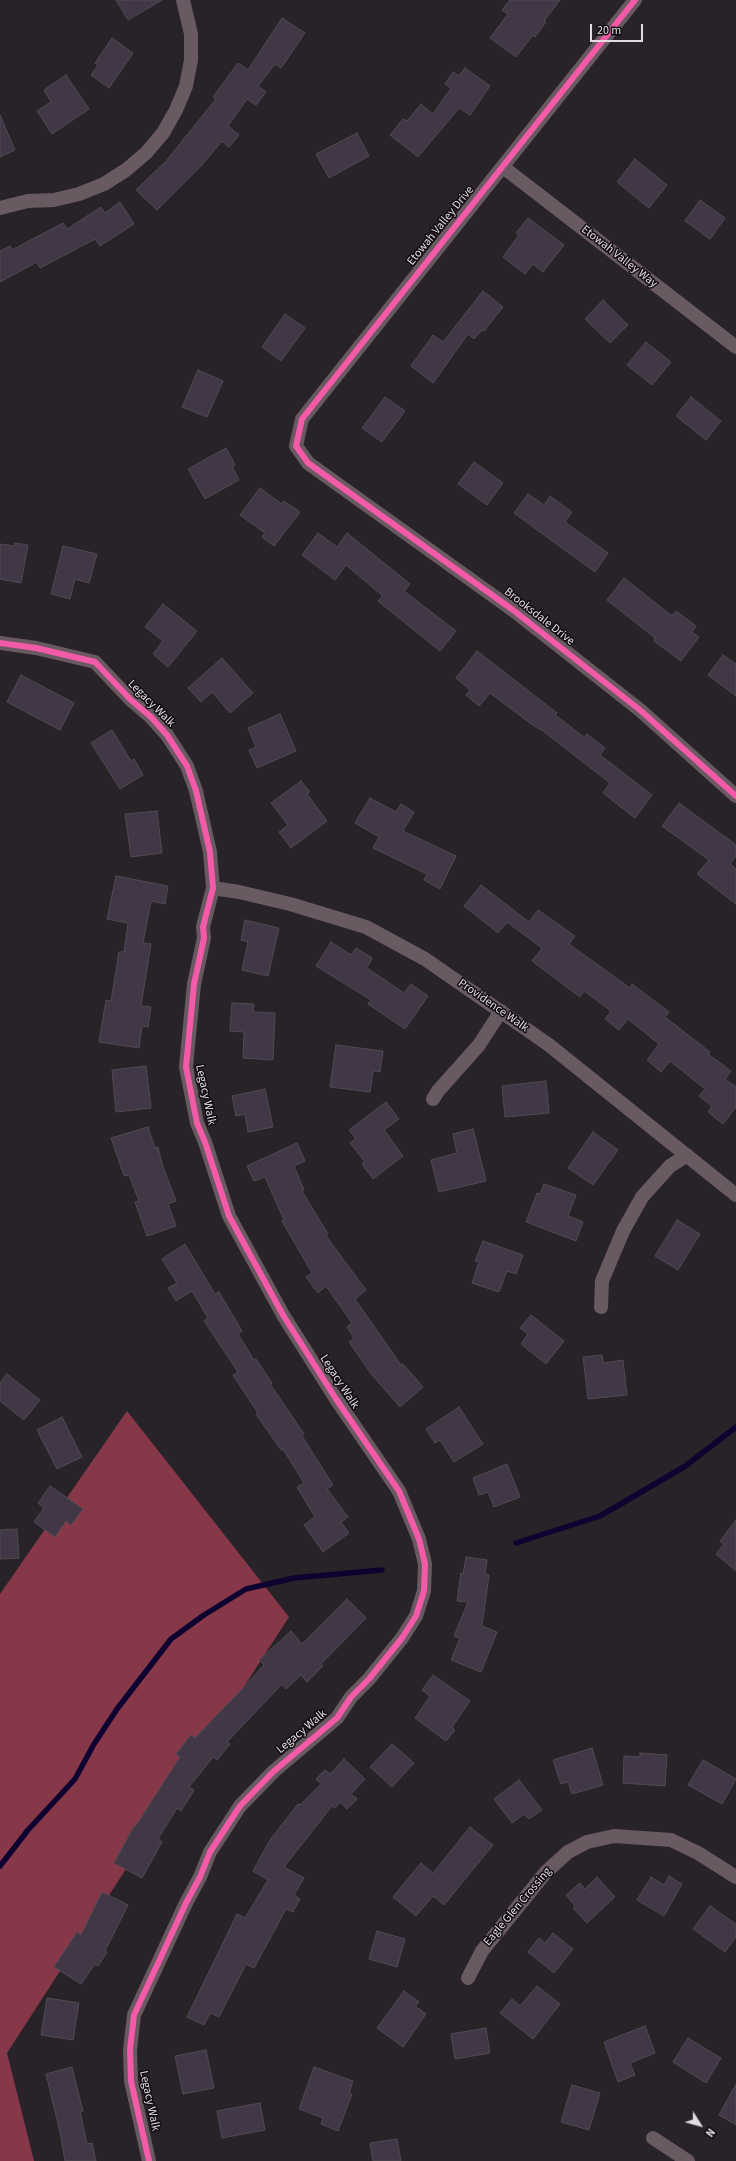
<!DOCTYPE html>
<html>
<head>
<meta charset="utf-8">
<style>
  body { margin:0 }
  #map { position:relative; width:736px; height:2161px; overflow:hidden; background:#282328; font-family:"Source Sans 3",sans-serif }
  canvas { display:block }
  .north { position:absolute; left:680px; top:2105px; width:40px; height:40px; -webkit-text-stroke:3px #110c11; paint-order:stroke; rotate:127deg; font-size:11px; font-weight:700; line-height:16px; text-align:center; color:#e3dbe3 }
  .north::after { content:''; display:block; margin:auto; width:14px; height:18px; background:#e3dbe3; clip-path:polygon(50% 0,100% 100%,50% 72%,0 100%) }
  .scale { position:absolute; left:590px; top:24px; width:53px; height:18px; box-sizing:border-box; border:2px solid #e3dbe3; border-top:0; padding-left:5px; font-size:12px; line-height:14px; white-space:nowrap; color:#e3dbe3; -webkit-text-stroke:3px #110c11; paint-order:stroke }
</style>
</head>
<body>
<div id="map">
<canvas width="736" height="2161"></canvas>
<div class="north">N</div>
<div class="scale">20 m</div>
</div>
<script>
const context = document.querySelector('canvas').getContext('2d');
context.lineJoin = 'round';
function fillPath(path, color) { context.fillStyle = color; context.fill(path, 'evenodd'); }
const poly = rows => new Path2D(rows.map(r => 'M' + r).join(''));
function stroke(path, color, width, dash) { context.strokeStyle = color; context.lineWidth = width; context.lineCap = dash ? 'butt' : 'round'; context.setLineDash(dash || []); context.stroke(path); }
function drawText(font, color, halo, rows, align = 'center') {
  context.font = font + ' "Source Sans 3",sans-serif'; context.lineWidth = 3; context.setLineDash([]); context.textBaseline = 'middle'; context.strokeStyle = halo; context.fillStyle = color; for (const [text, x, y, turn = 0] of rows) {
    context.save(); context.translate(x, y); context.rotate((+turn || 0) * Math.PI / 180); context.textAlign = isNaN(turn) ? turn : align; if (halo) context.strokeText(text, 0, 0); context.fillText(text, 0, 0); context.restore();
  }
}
fillPath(poly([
  [127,1411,289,1617,7,2053,34,2161,0,2161,0,1594]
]), '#863748');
stroke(poly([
  [516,1543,600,1516,684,1467,736,1427],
  [0,1866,28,1830,75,1779,94,1744,117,1709,171,1639,204,1615,246,1589,294,1578,382,1570]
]), '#0e0330', 5.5);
const building = poly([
  [116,0,162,0,128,20,116,0],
  [510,0,560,0,544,21,546,22,535,37,533,35,516,57,490,38,508,14,502,10,510,0],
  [282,18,305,33,281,68,275,64,258,86,266,92,256,105,247,99,228,126,239,135,229,147,222,141,202,165,157,210,136,190,167,160,216,99,213,97,238,63,248,70,282,18],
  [112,38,133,53,109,88,91,75,98,65,95,63,112,38],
  [465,68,490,86,470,115,459,108,418,157,390,135,403,119,407,121,421,104,433,114,451,88,445,84,453,72,459,76,465,68],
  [66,75,89,109,52,134,37,111,51,102,44,90,66,75],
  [0,115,15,150,0,157,0,115],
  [357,133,369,156,329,178,316,154,357,133],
  [635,159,667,185,649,208,617,182,635,159],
  [700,200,725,218,710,239,685,221,700,200],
  [120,202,134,224,100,246,95,239,40,268,37,262,0,282,0,251,10,246,12,250,63,223,67,229,101,207,105,213,120,202],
  [528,218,564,245,543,272,533,264,525,274,503,257,519,235,516,233,528,218],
  [483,291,503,307,484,331,482,330,474,339,468,334,433,383,411,366,433,335,443,342,483,291],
  [603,300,628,325,610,343,585,319,603,300],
  [285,314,305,328,281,361,262,347,285,314],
  [646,342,671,362,652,385,627,365,646,342],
  [198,370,223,381,207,417,182,407,198,370],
  [385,397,405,411,382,442,362,428,385,397],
  [691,397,721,421,706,440,676,416,691,397],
  [226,448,235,465,232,466,239,480,205,499,188,469,226,448],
  [474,462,503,483,487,505,458,484,474,462],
  [260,488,282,504,284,501,300,512,274,546,262,537,265,533,240,515,260,488],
  [528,494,544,505,550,496,572,512,565,522,608,553,595,572,514,513,528,494],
  [318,533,337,547,347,533,410,584,404,591,456,631,440,651,378,601,383,596,346,565,335,580,302,555,318,533],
  [15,543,28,545,21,583,0,579,0,544,14,546,15,543],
  [63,546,97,554,89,583,75,579,70,599,51,594,63,546],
  [624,578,672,616,676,611,696,626,692,632,699,637,681,661,654,641,655,638,607,600,624,578],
  [163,604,197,631,168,667,153,654,163,641,145,627,163,604],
  [477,651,557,713,555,715,584,737,587,734,605,748,600,755,652,795,635,818,603,793,610,783,543,731,534,726,490,693,479,706,466,695,470,690,456,678,477,651],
  [723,655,736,664,736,696,708,675,723,655],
  [222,658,253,693,230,713,212,692,201,702,188,688,222,658],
  [21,675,74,703,60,730,7,702,21,675],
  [280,714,296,751,257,768,249,750,256,747,248,728,280,714],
  [112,730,131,761,134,759,143,775,120,789,91,743,112,730],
  [301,781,310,792,307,794,327,821,291,848,279,832,288,825,271,803,301,781],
  [370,798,396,812,401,804,414,812,403,831,456,856,440,889,424,880,427,874,373,848,379,837,355,823,370,798],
  [679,803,736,845,736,856,730,864,736,869,736,904,697,874,709,860,662,826,679,803],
  [157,811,162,853,131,857,125,814,157,811],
  [116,876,168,886,165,904,151,901,143,943,151,944,141,1006,151,1007,148,1027,142,1026,139,1048,99,1042,106,1000,111,1001,119,952,124,952,128,923,107,919,116,876],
  [481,885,529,922,538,910,575,936,569,944,630,988,632,984,669,1012,665,1017,710,1052,708,1054,731,1071,725,1079,736,1087,736,1107,723,1124,708,1112,712,1106,699,1096,705,1089,670,1061,661,1072,647,1060,659,1044,628,1019,619,1030,605,1019,611,1011,584,991,580,997,532,961,542,948,507,922,498,933,464,906,481,885],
  [245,920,279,928,268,976,242,970,248,942,241,940,245,920],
  [331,942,351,955,356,948,372,958,367,968,404,993,411,984,428,996,405,1029,368,1004,371,1000,316,966,331,942],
  [232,1003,254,1004,253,1012,275,1013,273,1060,243,1058,244,1032,230,1031,232,1003],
  [336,1045,383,1051,380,1072,373,1071,370,1092,330,1087,336,1045],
  [146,1066,151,1108,116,1112,112,1070,146,1066],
  [546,1081,549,1113,505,1117,502,1086,546,1081],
  [265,1089,273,1127,248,1132,245,1114,236,1116,232,1096,265,1089],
  [386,1102,399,1119,384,1130,403,1156,373,1179,362,1164,365,1162,350,1143,356,1139,349,1130,386,1102],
  [148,1127,155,1148,158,1147,162,1164,176,1201,168,1204,176,1226,147,1236,135,1202,139,1201,129,1175,124,1176,111,1138,148,1127],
  [473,1129,486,1181,439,1192,431,1160,457,1153,453,1134,473,1129],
  [593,1132,618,1150,593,1185,568,1168,593,1132],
  [297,1143,305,1161,294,1166,304,1190,302,1191,328,1234,326,1236,366,1290,355,1299,401,1365,403,1364,423,1387,400,1407,372,1375,349,1342,354,1338,347,1327,352,1323,326,1286,318,1293,306,1277,312,1273,282,1221,284,1220,265,1177,254,1181,247,1166,297,1143],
  [544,1184,576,1195,568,1216,583,1222,576,1241,526,1222,537,1193,540,1194,544,1184],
  [677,1220,700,1234,678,1270,655,1256,677,1220],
  [483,1241,523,1255,516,1274,507,1271,499,1292,472,1283,479,1262,475,1261,483,1241],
  [185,1244,215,1294,219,1292,242,1331,238,1334,254,1360,256,1359,272,1383,270,1384,304,1434,302,1436,333,1485,327,1489,348,1517,341,1522,349,1533,323,1552,304,1525,315,1517,297,1487,304,1483,283,1449,281,1450,256,1414,258,1413,233,1375,238,1372,204,1321,208,1318,192,1291,176,1301,168,1288,177,1283,162,1259,185,1244],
  [531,1315,564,1341,546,1364,521,1344,528,1334,520,1328,531,1315],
  [602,1355,603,1363,623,1360,627,1395,588,1399,583,1357,602,1355],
  [7,1374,40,1400,24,1420,0,1401,0,1383,7,1374],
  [459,1407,483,1444,454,1462,440,1440,435,1443,426,1429,459,1407],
  [62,1417,82,1457,57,1469,37,1430,62,1417],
  [507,1464,520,1497,494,1507,488,1492,479,1495,473,1478,507,1464],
  [50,1486,83,1509,71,1525,66,1521,55,1537,34,1522,44,1508,38,1503,50,1486],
  [736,1520,736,1571,716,1554,724,1544,720,1541,736,1520],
  [17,1529,19,1558,0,1559,0,1530,17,1529],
  [466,1557,487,1560,485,1574,489,1575,482,1626,497,1632,481,1672,451,1660,460,1638,454,1636,468,1602,457,1601,461,1573,463,1574,466,1557],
  [347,1599,366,1618,321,1664,323,1666,307,1682,301,1675,286,1689,282,1684,227,1742,230,1744,217,1760,213,1757,189,1787,194,1790,181,1811,177,1808,158,1839,162,1842,142,1878,114,1863,134,1826,135,1827,180,1757,176,1754,191,1735,195,1738,242,1689,264,1665,259,1660,291,1631,302,1644,347,1599],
  [433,1675,470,1701,452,1727,455,1730,446,1741,415,1718,430,1696,422,1690,433,1675],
  [392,1744,414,1763,392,1787,370,1767,392,1744],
  [592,1748,603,1785,572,1794,568,1782,561,1784,553,1760,592,1748],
  [640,1753,667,1755,665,1786,623,1783,624,1756,640,1757,640,1753],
  [344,1759,365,1779,351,1794,357,1799,347,1809,340,1802,335,1808,332,1806,284,1867,304,1878,294,1895,300,1899,293,1912,286,1909,254,1968,246,1964,219,2017,210,2013,204,2025,187,2017,237,1914,245,1918,268,1880,253,1871,270,1840,298,1804,300,1805,321,1784,316,1779,325,1770,330,1774,344,1759],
  [703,1760,736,1779,722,1804,688,1785,703,1760],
  [519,1780,542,1810,529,1819,524,1814,512,1823,494,1799,519,1780],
  [470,1827,493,1845,444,1905,433,1896,416,1916,393,1897,421,1863,433,1873,470,1827],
  [669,1876,682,1884,664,1916,637,1900,651,1877,664,1885,669,1876],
  [597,1877,615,1897,587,1923,573,1908,575,1906,566,1895,580,1883,585,1889,597,1877],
  [102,1892,128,1905,105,1951,107,1952,98,1966,95,1964,81,1984,54,1967,77,1932,81,1935,102,1892],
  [710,1906,736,1924,736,1937,725,1952,693,1929,710,1906],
  [377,1931,405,1939,397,1967,369,1959,377,1931],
  [553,1933,573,1949,554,1973,528,1952,539,1938,545,1943,553,1933],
  [537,1986,560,2004,533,2039,500,2013,512,1999,520,2006,537,1986],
  [404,1991,419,2002,415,2006,426,2014,403,2047,377,2028,404,1991],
  [47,1998,79,2003,73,2040,41,2035,47,1998],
  [645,2026,655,2053,630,2063,635,2075,618,2082,604,2042,645,2026],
  [486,2028,490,2053,455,2059,451,2034,486,2028],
  [688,2038,721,2058,706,2083,673,2062,688,2038],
  [206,2050,214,2088,183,2094,175,2056,206,2050],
  [72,2067,83,2111,80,2111,87,2144,92,2143,96,2161,65,2161,60,2132,46,2074,72,2067],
  [314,2067,353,2081,349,2093,352,2094,338,2131,321,2124,323,2118,299,2109,314,2067],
  [736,2084,736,2125,719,2115,736,2084],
  [572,2085,600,2093,589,2130,561,2122,572,2085],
  [260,2103,265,2130,222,2138,217,2111,260,2103],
  [397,2139,401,2161,373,2161,370,2143,397,2139]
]);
fillPath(building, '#413747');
stroke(building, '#4f4c51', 1);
stroke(poly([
  [635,0,302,419,296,446,308,463,513,610,640,710,736,796],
  [503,167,736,347],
  [0,208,28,201,54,200,79,194,104,184,126,170,146,153,163,133,176,110,186,86,191,60,191,34,183,0],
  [0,643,36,648,95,662,131,700,151,717,167,735,187,766,196,791,210,852,213,888,203,927,204,938,194,984,186,1067,197,1123,205,1142,229,1216,283,1315,336,1399,399,1491,419,1539,425,1564,424,1591,416,1616,402,1638,369,1679,351,1697,337,1718,274,1771,240,1806,210,1852,200,1877,186,1903,134,2015,130,2050,131,2081,149,2161],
  [213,888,239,892,290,904,366,927,425,959,549,1045,736,1195],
  [433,1099,438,1091,479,1045,501,1011],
  [601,1307,602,1281,623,1231,642,1197,670,1166,687,1155],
  [468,1978,482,1951,546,1872,568,1852,587,1842,614,1836,671,1840,698,1853,736,1877],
  [653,2138,688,2161]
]), '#695961', 14);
stroke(poly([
  [635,0,302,419,296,446,308,463,513,610,640,710,736,796],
  [0,643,36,648,95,662,131,700,151,717,167,735,187,766,196,791,210,852,213,888,203,927,204,938,194,984,186,1067,197,1123,205,1142,229,1216,283,1315,336,1399,399,1491,419,1539,425,1564,424,1591,416,1616,402,1638,369,1679,351,1697,337,1718,274,1771,240,1806,210,1852,200,1877,186,1903,134,2015,130,2050,131,2081,149,2161]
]), '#f35aa7', 6);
drawText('12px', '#e3dbe3', '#110c11', [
  ["Etowah Valley Drive",441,226,-51],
  ["Etowah Valley Way",619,257,38],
  ["Brooksdale Drive",539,617,38],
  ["Legacy Walk",151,704,45],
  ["Providence Walk",493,1006,35],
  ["Legacy Walk",205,1095,78],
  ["Legacy Walk",339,1382,57],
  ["Legacy Walk",302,1732,-40],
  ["Eagle Glen Crossing",518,1907,-50],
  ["Legacy Walk",149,2101,78]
]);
</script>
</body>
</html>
